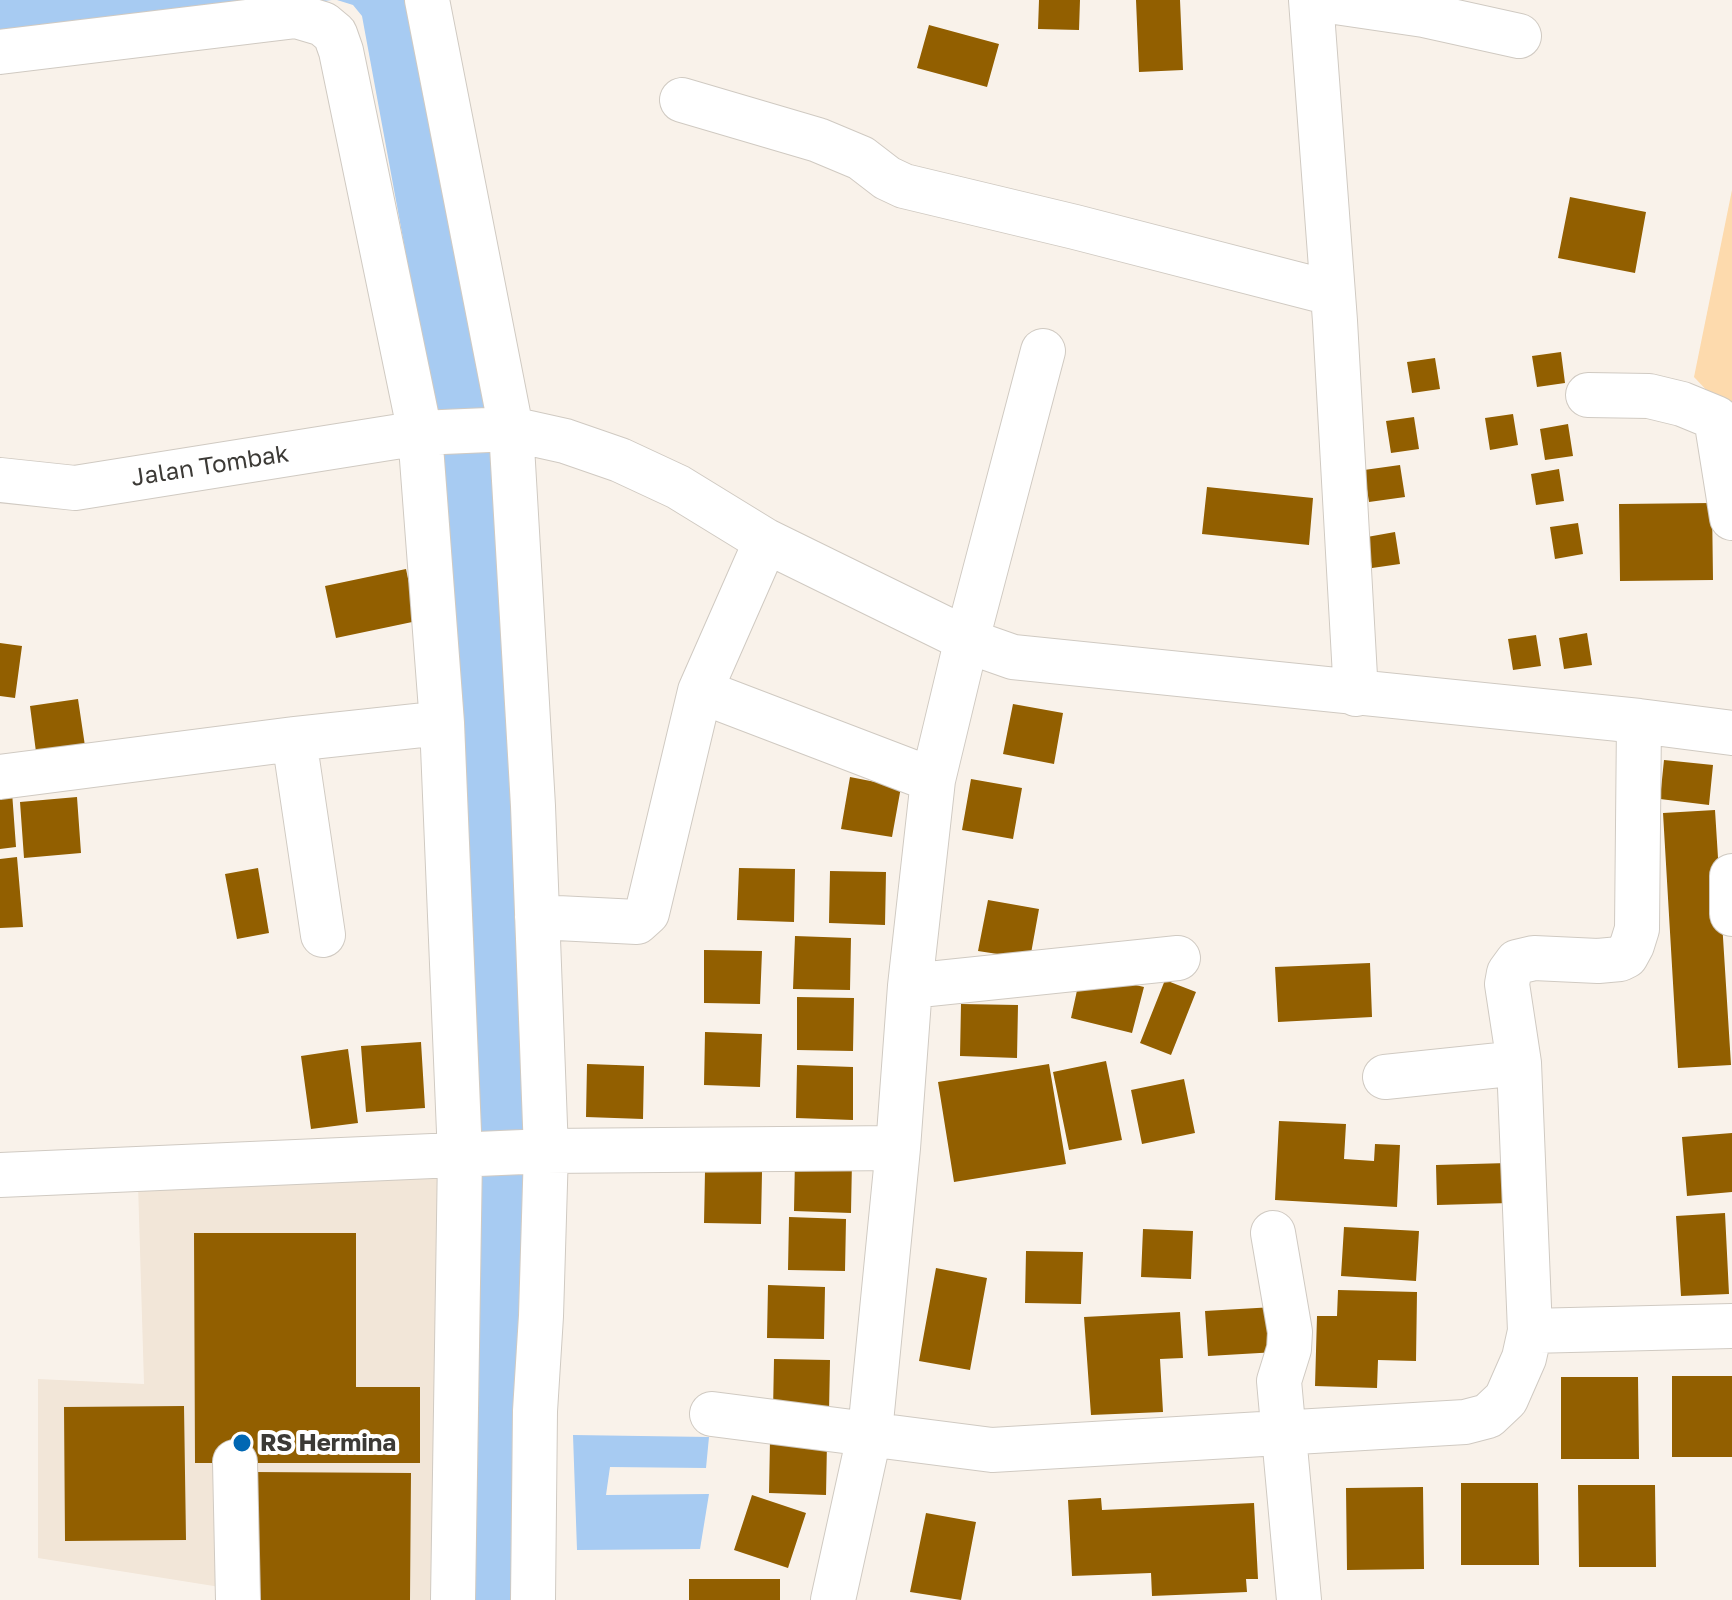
<!DOCTYPE html>
<html>
<head>
<meta charset="utf-8">
<style>
  body { margin:0 }
  canvas { display:block; background:#f9f2ea }
</style>
</head>
<body>
<canvas width="1732" height="1600"></canvas>
<script>
const context = document.querySelector('canvas').getContext('2d');
context.lineJoin = 'round';
function fillPath(path, color) { context.fillStyle = color; context.fill(path, 'evenodd'); }
const poly = rows => new Path2D(rows.map(r => 'M' + r).join(''));
function stroke(path, color, width, dash) { context.strokeStyle = color; context.lineWidth = width; context.lineCap = dash ? 'butt' : 'round'; context.setLineDash(dash || []); context.stroke(path); }
function drawText(font, color, halo, rows, align = 'center') {
  context.font = font + ' "Golos Text",sans-serif'; context.lineWidth = 8; context.setLineDash([]); context.textBaseline = 'middle'; context.strokeStyle = halo; context.fillStyle = color; for (const [text, x, y, turn = 0] of rows) {
    context.save(); context.translate(x, y); context.rotate((+turn || 0) * Math.PI / 180); context.textAlign = isNaN(turn) ? turn : align; if (halo) context.strokeText(text, 0, 0); context.fillText(text, 0, 0); context.restore();
  }
}
fillPath(poly([
  [446,1174,442,1600,221,1600,220,1587,38,1558,38,1379,144,1384,138,1184]
]), '#f2e6d8');
fillPath(poly([
  [1732,190,1732,417,1694,377]
]), '#fddaad');
fillPath(poly([
  [0,0,332,0,0,37],
  [337,0,424,0,497,421,437,423,362,16,353,5],
  [441,449,502,451,531,1141,480,1146],
  [531,1164,522,1600,467,1600,476,1168],
  [573,1435,709,1437,706,1468,610,1467,606,1495,709,1494,700,1549,577,1550]
]), '#a7cbf2');
fillPath(poly([
  [1039,0,1080,0,1079,30,1038,29],
  [1136,0,1180,0,1183,70,1139,72],
  [929,25,999,44,987,87,917,68],
  [1570,197,1646,212,1635,273,1558,258],
  [1561,352,1565,383,1537,387,1532,356],
  [1435,358,1440,389,1412,393,1407,362],
  [1513,414,1518,445,1490,450,1485,418],
  [1414,417,1419,449,1391,453,1386,421],
  [1568,424,1573,456,1545,460,1540,429],
  [1400,465,1405,497,1369,502,1364,470],
  [1559,469,1564,501,1536,505,1531,474],
  [1207,487,1313,498,1309,545,1202,534],
  [1712,503,1713,580,1620,581,1619,504],
  [1578,523,1583,554,1555,559,1550,527],
  [1395,532,1400,564,1372,568,1367,537],
  [406,569,417,621,336,638,325,586],
  [1587,633,1592,665,1564,669,1559,638],
  [1536,635,1541,666,1513,670,1508,639],
  [0,643,22,646,15,698,0,696],
  [78,699,85,746,36,752,30,706],
  [1013,704,1063,713,1054,764,1003,754],
  [1664,760,1713,765,1709,805,1660,799],
  [850,777,901,787,892,837,841,829],
  [971,779,1022,788,1013,839,962,830],
  [12,792,16,847,0,849,0,793],
  [77,797,81,853,24,858,20,802],
  [1715,810,1731,1065,1678,1068,1663,813],
  [17,857,23,927,0,928,0,859],
  [258,868,269,933,237,939,225,874],
  [739,868,795,869,794,922,737,920],
  [830,871,886,872,885,925,829,923],
  [988,900,1039,909,1030,959,978,951],
  [795,936,851,938,850,990,793,989],
  [704,950,762,951,760,1004,704,1003],
  [1370,963,1372,1017,1278,1022,1275,967],
  [1081,972,1144,987,1132,1033,1071,1018],
  [1165,980,1196,992,1171,1055,1140,1043],
  [797,997,854,998,853,1051,797,1050],
  [961,1004,1018,1005,1017,1058,960,1056],
  [705,1032,762,1034,760,1087,704,1085],
  [421,1042,425,1108,366,1112,361,1046],
  [348,1049,358,1123,311,1129,301,1056],
  [1106,1061,1122,1140,1069,1150,1053,1072],
  [587,1064,644,1066,643,1119,586,1117],
  [1049,1064,1066,1164,954,1182,938,1082],
  [797,1065,853,1067,853,1120,796,1118],
  [1184,1079,1195,1133,1142,1144,1131,1090],
  [1279,1121,1346,1124,1344,1159,1374,1161,1375,1144,1400,1145,1397,1207,1275,1200],
  [1732,1133,1732,1192,1687,1196,1682,1137],
  [795,1158,852,1160,851,1213,794,1211],
  [1508,1163,1510,1203,1437,1205,1436,1165],
  [705,1171,762,1172,761,1224,704,1223],
  [1725,1213,1729,1294,1681,1296,1676,1216],
  [789,1217,846,1219,845,1271,788,1270],
  [1344,1227,1419,1231,1416,1281,1341,1276],
  [1143,1229,1193,1231,1191,1279,1141,1277],
  [194,1233,356,1233,356,1387,420,1387,420,1463,195,1463],
  [1026,1251,1083,1252,1081,1304,1025,1303],
  [936,1268,987,1278,970,1370,919,1361],
  [768,1285,825,1287,824,1339,767,1338],
  [1338,1290,1417,1292,1416,1361,1378,1360,1377,1388,1315,1386,1317,1316,1337,1316],
  [1274,1307,1277,1352,1208,1356,1205,1311],
  [1180,1312,1183,1358,1160,1359,1163,1412,1091,1415,1084,1317],
  [774,1359,830,1360,829,1412,773,1411],
  [1672,1376,1732,1376,1732,1457,1672,1457],
  [1561,1377,1638,1377,1639,1459,1561,1459],
  [184,1406,186,1540,65,1541,64,1407],
  [770,1440,827,1442,826,1495,769,1493],
  [254,1472,411,1473,410,1600,253,1600],
  [1461,1483,1538,1483,1539,1565,1461,1565],
  [1578,1485,1655,1485,1656,1567,1579,1567],
  [1423,1487,1424,1569,1347,1570,1346,1488],
  [752,1495,806,1513,788,1568,734,1550],
  [1101,1498,1102,1510,1254,1503,1258,1579,1246,1579,1247,1592,1152,1596,1151,1573,1072,1576,1068,1500],
  [926,1513,976,1522,961,1600,910,1592],
  [689,1579,780,1579,780,1600,689,1600]
]), '#925f00');
const minor = poly([
  [427,0,511,429,533,806,546,1151,541,1316,535,1411,533,1600],
  [1311,0,1335,321,1356,694],
  [1322,0,1424,15,1519,36],
  [0,52,296,16,323,24,335,34,341,51,420,433,442,723,460,1156,453,1600],
  [682,100,818,140,861,158,887,178,904,186,1075,227,1331,293],
  [1588,395,1649,396,1682,404,1716,418,1732,518],
  [0,480,75,488,420,433,511,429,565,441,620,460,678,487,766,541,976,644,1013,657,1639,721,1732,733],
  [700,691,933,780],
  [294,739,323,935],
  [0,777,294,739,442,723],
  [1732,876,1732,914],
  [537,917,637,922,647,913,700,691,766,541],
  [910,986,1178,958],
  [1385,1077,1519,1063],
  [0,1175,546,1151,898,1148],
  [1273,1233,1290,1332,1289,1349,1279,1381,1299,1600],
  [1530,1331,1519,1063,1507,984,1509,973,1517,962,1534,958,1598,961,1620,959,1626,956,1632,945,1637,929,1639,721],
  [712,1414,992,1450,1465,1422,1488,1416,1506,1399,1524,1358,1530,1331,1732,1326],
  [235,1462,238,1600],
  [833,1600,870,1432,898,1148,910,986,933,780,964,651,1043,351]
]);
stroke(minor, '#d0cac2', 46);
stroke(minor, '#fff', 44);
for (const [x, y, r, color] of [
  [242,1443,10,"#0067b3"]
]) { const dot = new Path2D(); dot.arc(x, y, r, 0, 2 * Math.PI); context.fillStyle = color; context.fill(dot); stroke(dot, '#fff', 3); }
drawText('24px', '#3c3a36', '#fff', [
  ["Jalan Tombak",210,466,-9]
]);
drawText('bold 24px', '#3c3a36', '#fff', [
  ["RS Hermina",260,1443]
], 'left');
</script>
</body>
</html>
